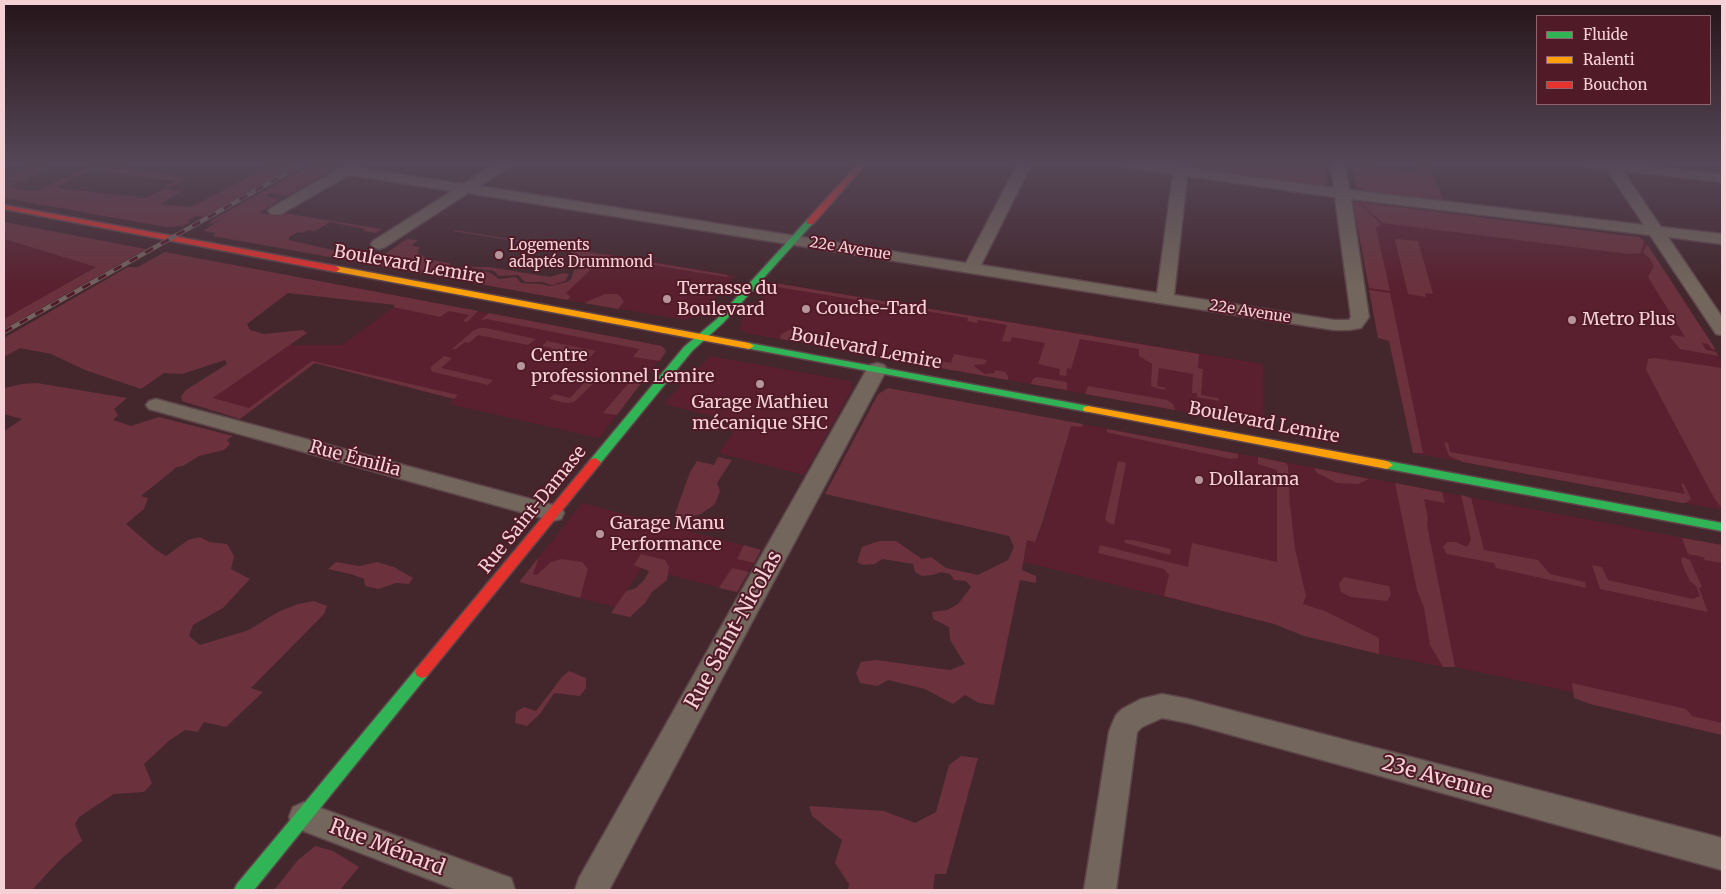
<!DOCTYPE html>
<html>
<head>
<meta charset="utf-8">
<style>
  body { margin:0 }
  #map { position:relative; width:1726px; height:894px; overflow:hidden; background:#43272d; font-family:Merriweather,serif }
  canvas { display:block }
  .frame { position:absolute; inset:0; border:5px solid #f5d1d6; pointer-events:none }
  .legend { position:absolute; left:1536px; top:15px; width:175px; height:90px; box-sizing:border-box; background:#501a27; border:1px solid #92636d; margin:0; padding:6px 9px; list-style:none; font-size:15px; color:#f5d1d6 }
  .legend li { display:flex; align-items:center; gap:10px; height:25px }
  .legend b { width:25px; border:1px solid #92636d }
</style>
</head>
<body>
<div id="map">
<canvas width="1726" height="894"></canvas>
<div class="frame"></div>
<ul class="legend">
<li><b style="height:6px;background:#30b455"></b>Fluide</li>
<li><b style="height:6px;background:#ff9f0a"></b>Ralenti</li>
<li><b style="height:6px;background:#e5322d"></b>Bouchon</li>
</ul>
</div>
<script>
const context = document.querySelector('canvas').getContext('2d');
context.lineJoin = 'round';
function fillPath(path, color) { context.fillStyle = color; context.fill(path, 'evenodd'); }
const poly = rows => new Path2D(rows.map(r => 'M' + r).join(''));
function stroke(path, color, width, dash) { context.strokeStyle = color; context.lineWidth = width; context.lineCap = dash ? 'butt' : 'round'; context.setLineDash(dash || []); context.stroke(path); }
function drawText(font, color, halo, rows, align = 'center') {
  context.font = font + ' Merriweather,serif'; context.lineWidth = 4; context.setLineDash([]); context.textBaseline = 'middle'; context.strokeStyle = halo; context.fillStyle = color; for (const [text, x, y, turn = 0] of rows) {
    context.save(); context.translate(x, y); context.rotate((+turn || 0) * Math.PI / 180); context.textAlign = isNaN(turn) ? turn : align; if (halo) context.strokeText(text, 0, 0); context.fillText(text, 0, 0); context.restore();
  }
}
fillPath(poly([
  [1355,202,1643,239,1722,362,1722,510,1413,453,1389,341,1378,338,1353,203],
  [4,239,96,267,4,319],
  [603,253,735,276,700,313,685,320,556,298],
  [775,283,1263,364,1264,426,746,333,739,329,738,327,741,326,741,320],
  [406,298,662,346,666,351,599,438,449,404,454,399,315,363,253,409,212,398,287,345,342,345],
  [710,356,850,381,852,389,804,475,719,453,739,423,664,404,690,374,700,367],
  [1072,422,1722,545,1722,724,1455,667,1443,667,1379,654,1274,624,1024,562,1027,540,1035,541,1043,524],
  [582,503,761,550,737,592,642,568,615,607,519,582]
]), '#5a202f');
fillPath(poly([
  [36,163,59,163,21,182,4,180,4,176,8,177],
  [272,163,300,163,203,217,196,216,187,221,191,222,183,226,166,227,4,198,4,181,19,183,11,187,30,191,40,190,63,178,71,179,58,188,146,198,164,189,182,191,161,204,191,207,251,176],
  [314,163,344,163,287,196,270,193,265,196,278,199,278,201,259,213,276,216,283,213,382,229,376,233,363,231,365,229,330,222,315,231,307,230,303,233,298,232,289,237,289,240,376,260,407,239,418,240,411,246,420,247,417,253,431,260,449,263,451,266,489,272,499,279,516,277,521,283,541,284,550,286,567,282,571,279,574,270,577,270,584,263,567,260,573,255,570,250,453,231,455,230,728,275,726,277,604,257,566,293,570,296,568,300,213,236,215,233,203,231,225,217,209,225,212,220],
  [1160,163,1324,163,1327,185,1319,186],
  [1414,163,1428,163,1444,201,1365,191,1355,186,1352,164,1418,173],
  [102,164,105,164,188,178,169,188,166,186,175,181,90,171,80,176,65,177,89,166],
  [1355,202,1358,202,1381,224,1376,228,1390,291,1369,288,1353,203],
  [1359,202,1639,237,1644,241,1641,253,1628,254,1383,223],
  [4,222,146,249,4,329,4,319,96,267,4,239],
  [1396,239,1418,241,1433,294,1425,293,1426,297,1408,294,1395,240],
  [1647,244,1716,350,1712,349,1708,344,1702,343,1706,350,1716,352,1719,356,1680,349,1670,337,1672,335,1685,337,1648,277,1654,266,1649,258,1643,253],
  [165,252,478,311,467,322,463,321,469,315,449,311,440,317,393,307,395,305,288,293,247,324,250,330,264,334,303,330,307,333,213,398,249,408,312,361,458,395,454,399,315,363,240,419,182,401,181,396,186,390,227,364,225,360,182,374,164,373,141,389,85,370,51,354,20,348,4,357,4,338,128,267,138,267],
  [473,267,489,267,550,277,563,273,569,274,565,281,552,285,542,282,525,282,518,275,499,276,494,271,471,268],
  [775,283,1199,354,1198,368,1203,369,1201,395,1218,398,1219,401,1197,397,1197,393,1192,393,1193,374,1159,368,1157,386,1167,388,1163,390,1151,386,1152,364,1139,356,1139,349,1080,339,1071,369,1067,368,1066,376,1059,375,1060,369,1038,364,1045,343,1012,337,1010,342,1002,341,1007,325,978,320,977,323,967,321,968,318,771,286],
  [1369,290,1390,293,1423,453,1413,453,1389,341,1378,338],
  [605,294,617,294,621,297,624,302,618,309,584,303],
  [489,313,662,346,666,351,660,361,633,357,639,349,487,319,481,320],
  [480,328,486,328,536,339,528,345,478,335,469,343,465,342,456,349,452,349,474,330],
  [792,329,812,332,813,340,810,344,780,339,781,334],
  [547,341,596,351,589,358,550,350,552,348,542,346],
  [954,354,987,360,985,364,974,365,975,367,985,374,994,373,995,370,1005,372,1008,376,1008,380,912,363,917,357,951,363],
  [444,356,452,358,441,368,493,380,488,385,433,372,431,370,431,367],
  [1655,358,1722,368,1722,508,1714,498,1646,370,1648,359],
  [640,370,649,373,617,415,603,413],
  [1037,377,1067,382,1067,390,1031,384,1033,379],
  [586,381,594,383,574,402,566,403,549,399,554,394,570,398],
  [37,383,127,398,114,409,118,415,113,420,131,426,159,417,233,436,227,440,230,444,224,450,199,456,183,466,177,467,141,496,148,498,144,509,126,524,155,549,166,556,188,540,200,537,209,542,227,544,234,556,231,569,250,579,223,608,193,625,189,636,200,645,249,630,278,612,298,604,314,601,327,606,324,614,251,688,263,692,226,727,204,722,198,732,185,730,170,740,144,764,152,783,144,792,114,794,79,817,75,824,82,841,59,861,32,890,4,890,4,431,22,419,4,414,4,388,22,384],
  [1088,386,1167,400,1173,404,1175,410,1085,394],
  [888,388,1083,424,1082,427,1071,426,1042,524,1035,542,1027,540,1022,570,1036,576,1036,583,1020,580,994,705,979,703,965,695,953,704,925,689,888,680,878,686,860,683,856,673,861,662,876,660,950,670,965,664,950,640,949,627,933,619,932,612,947,610,958,604,971,587,966,581,954,580,950,574,941,572,933,575,922,576,915,572,913,564,882,559,875,564,863,565,857,562,862,547,879,541,896,541,922,559,931,557,946,568,978,575,1008,560,1014,547,1009,536,825,494,878,394],
  [1107,429,1238,454,1238,458,1231,459,1110,433,1107,432],
  [1444,442,1448,443,1450,452,1685,494,1681,483,1684,484,1691,499,1686,503,1682,503,1463,462,1449,456],
  [718,457,732,460,717,483,720,491,715,504,701,514,686,518,675,514,690,472,697,461,714,465],
  [1258,457,1286,463,1288,466,1290,505,1295,549,1306,596,1303,604,1325,611,1379,638,1379,654,1304,636,1274,624,1164,596,1169,575,1164,569,1098,553,1100,545,1188,567,1192,543,1277,562,1277,470,1258,464],
  [1118,461,1126,463,1114,525,1109,523,1105,519],
  [1314,468,1369,479,1358,484,1337,483,1317,473],
  [1395,483,1442,492,1445,503,1424,499,1428,519,1427,525,1455,667,1443,667,1430,645,1424,608,1417,590],
  [1461,495,1471,498,1484,550,1538,560,1550,574,1585,582,1586,588,1496,568,1494,563,1447,554,1443,547,1447,542,1456,542,1467,547,1471,540],
  [1682,538,1722,545,1722,563,1705,560,1703,557,1688,554],
  [1124,540,1133,540,1171,549,1170,555,1125,543],
  [744,545,761,550,754,563,737,559],
  [641,554,665,560,669,567,667,580,652,592,645,603,630,617,611,613,626,591,636,588,644,580,649,571,634,565],
  [539,557,533,574,537,575,551,562,561,559,582,562,588,569,580,598,519,582],
  [1682,557,1690,560,1702,587,1699,588,1708,612,1600,589,1592,565,1602,567,1608,580,1693,599,1700,596,1696,586,1690,581,1684,569,1681,561],
  [336,562,359,566,377,562,394,567,413,578,409,584,396,583,379,589,365,586,364,579,351,574,328,569],
  [732,568,749,572,737,592,719,588],
  [1344,577,1389,586,1391,595,1387,601,1351,597,1341,592,1339,584],
  [569,671,586,678,586,688,580,696,554,693,540,714,527,726,515,723,516,712,524,707,536,711,562,677],
  [1572,683,1686,709,1692,716,1722,723,1722,735,1590,704,1574,698],
  [961,756,978,758,946,874,935,874,933,890,848,890,849,884,835,863,842,840,812,816,809,806,884,811,915,823,936,812,949,765],
  [315,846,333,851,359,867,340,890,274,890,298,860]
]), '#6b313d');
const street = poly([
  [349,163,363,163,360,168,463,184,497,163,513,163,511,166,479,186,966,263,1018,163,1032,163,981,265,1157,293,1173,174,1121,167,1116,166,1114,163,1149,163,1334,188,1331,163,1345,163,1349,190,1644,225,1607,170,1585,167,1580,166,1578,163,1621,163,1722,174,1722,182,1623,171,1661,227,1722,234,1722,244,1668,237,1722,317,1722,335,1716,334,1650,235,1351,199,1369,317,1361,328,1349,330,1334,330,1165,304,468,193,385,247,379,249,373,247,371,244,373,241,452,191,349,175,281,214,271,214,268,211,271,208,349,163],
  [1187,176,1335,197,1351,317,1349,320,1334,320,1174,295,1187,176],
  [877,363,884,365,887,369,609,890,575,890,579,878,867,369,870,365,877,363],
  [156,399,553,505,561,507,564,513,561,519,553,521,149,409,146,405,149,401,156,399],
  [1162,694,1188,699,1722,838,1722,870,1188,723,1162,718,1142,727,1137,732,1116,890,1084,890,1109,732,1112,724,1116,715,1122,709,1141,699,1162,694],
  [304,802,511,878,515,890,457,890,293,827,289,817,293,807,304,802]
]);
const fast = poly([
  [807,220,814,222,723,323,692,351,599,465,591,465,589,462,591,459,684,347,717,319,807,220],
  [749,343,1088,406,1093,409,1088,412,746,348,744,346,749,343],
  [1387,461,1722,523,1722,531,1383,468,1381,465,1383,462,1387,461],
  [422,666,427,668,429,672,427,676,254,890,234,890,237,884,417,668,422,666]
]);
const slow = poly([
  [336,266,749,343,754,346,749,349,333,271,333,267,336,266],
  [1088,406,1387,461,1393,465,1387,469,1084,411,1083,409,1084,407,1088,406]
]);
const jam = poly([
  [859,163,867,163,813,224,807,224,807,220,859,163],
  [4,205,336,266,340,269,336,272,4,209,4,205],
  [595,458,601,462,599,465,427,676,422,678,417,676,415,672,417,668,591,459,595,458]
]);
stroke(street, '#5d454a', 3);
stroke(fast, '#5d454a', 3);
stroke(slow, '#5d454a', 3);
stroke(jam, '#5d454a', 3);
fillPath(street, '#73665c');
fillPath(fast, '#30b455');
fillPath(slow, '#ff9f0a');
fillPath(jam, '#e5322d');
const rail = poly([
  [4,332,305,163]
]);
stroke(rail, '#73625e', 4.5);
stroke(rail, '#501a27', 3, [9]);
const sky = context.createLinearGradient(0, 0, 0, 288);
sky.addColorStop(0, '#251519');
sky.addColorStop(0.57, '#554757');
sky.addColorStop(1, '#55475700');
context.fillStyle = sky;
context.fillRect(0, 0, 1726, 288);
for (const [x, y, r, color] of [
  [499,255,5,"#b7969b"],
  [667,299,5,"#b7969b"],
  [806,309,5,"#b7969b"],
  [1572,320,5,"#b7969b"],
  [521,366,5,"#b7969b"],
  [760,384,5,"#b7969b"],
  [1199,480,5,"#b7969b"],
  [600,534,5,"#b7969b"]
]) { const dot = new Path2D(); dot.arc(x, y, r, 0, 2 * Math.PI); context.fillStyle = color; context.fill(dot); stroke(dot, '#501a27', 2); }
drawText('15px', '#f5d1d6', '#501a27', [
  ["Logements",509,246],
  ["adaptés Drummond",509,263]
], 'left');
drawText('15px', '#f5d1d6', '#501a27', [
  ["22e Avenue",850,249,9],
  ["22e Avenue",1250,312,9]
]);
drawText('18px', '#f5d1d6', '#501a27', [
  ["Boulevard Lemire",409,265,10],
  ["Boulevard Lemire",866,349,11],
  ["Boulevard Lemire",1264,423,11],
  ["Rue Émilia",355,459,15],
  ["Rue Saint-Damase",533,510,-51]
]);
drawText('18px', '#f5d1d6', '#501a27', [
  ["Terrasse du",677,289],
  ["Boulevard",677,310],
  ["Couche-Tard",816,309],
  ["Metro Plus",1582,320],
  ["Centre",531,356],
  ["professionnel Lemire",531,377],
  ["Garage Mathieu",760,403,"center"],
  ["mécanique SHC",760,424,"center"],
  ["Dollarama",1209,480],
  ["Garage Manu",610,524],
  ["Performance",610,545]
], 'left');
drawText('21px', '#f5d1d6', '#501a27', [
  ["Rue Saint-Nicolas",734,630,-61],
  ["23e Avenue",1437,778,15],
  ["Rue Ménard",387,848,21]
]);
</script>
</body>
</html>
